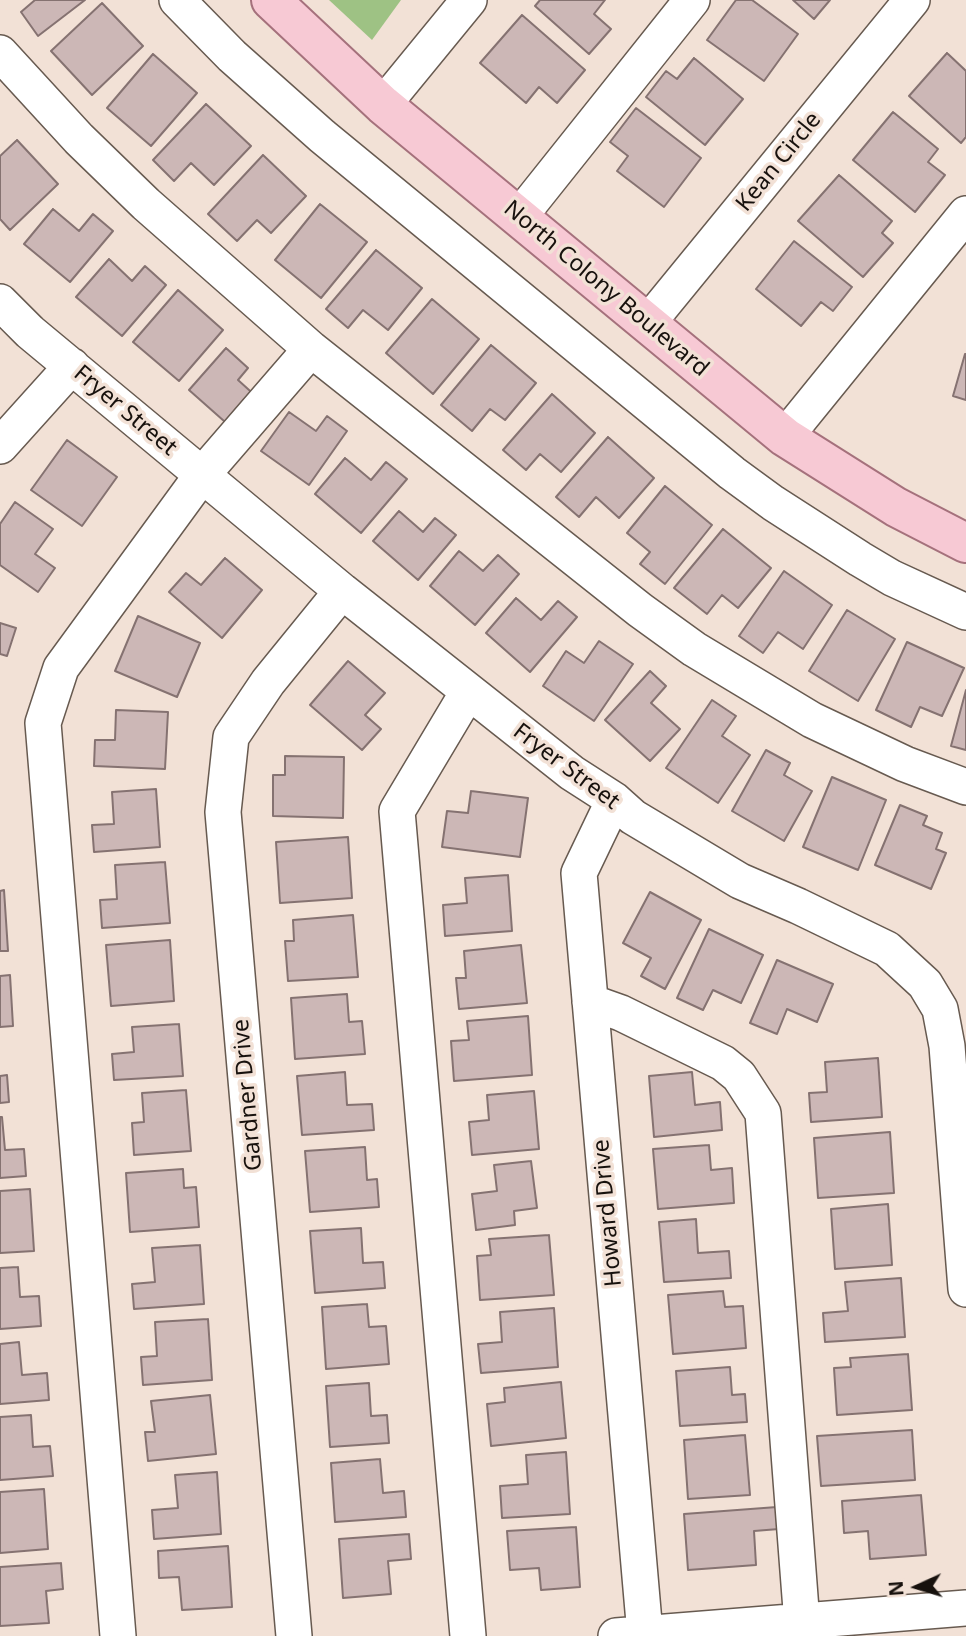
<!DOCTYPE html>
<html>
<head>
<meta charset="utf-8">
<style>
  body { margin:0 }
  #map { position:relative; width:966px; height:1636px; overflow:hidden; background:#f2e1d6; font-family:"Noto Sans",sans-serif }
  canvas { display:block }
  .north { position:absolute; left:882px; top:1552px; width:70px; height:70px; -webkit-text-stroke:5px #f2e1d6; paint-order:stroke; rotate:266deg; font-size:19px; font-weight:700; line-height:28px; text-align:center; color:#17110d }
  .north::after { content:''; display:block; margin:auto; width:24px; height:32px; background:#17110d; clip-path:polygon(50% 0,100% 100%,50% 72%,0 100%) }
</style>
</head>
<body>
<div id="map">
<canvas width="966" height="1636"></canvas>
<div class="north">N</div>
</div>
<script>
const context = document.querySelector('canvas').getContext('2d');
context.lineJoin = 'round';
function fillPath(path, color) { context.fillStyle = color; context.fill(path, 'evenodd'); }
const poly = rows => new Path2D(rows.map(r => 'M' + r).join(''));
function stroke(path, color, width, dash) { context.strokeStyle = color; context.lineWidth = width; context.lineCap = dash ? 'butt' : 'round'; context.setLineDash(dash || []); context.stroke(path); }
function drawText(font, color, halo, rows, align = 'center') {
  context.font = font + ' "Noto Sans",sans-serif'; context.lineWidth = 7; context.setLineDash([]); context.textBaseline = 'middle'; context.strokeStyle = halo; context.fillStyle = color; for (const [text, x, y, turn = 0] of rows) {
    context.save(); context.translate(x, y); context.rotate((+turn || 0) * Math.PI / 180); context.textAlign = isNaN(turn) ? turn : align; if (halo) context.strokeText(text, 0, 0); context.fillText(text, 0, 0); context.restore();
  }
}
fillPath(poly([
  [329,0,401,0,372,40]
]), '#9ec284');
const building = poly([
  [85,0,38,36,21,12,35,0,85,0],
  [540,0,605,0,594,14,611,29,589,54,535,6,540,0],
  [736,0,752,0,798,34,764,81,707,40,736,0],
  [793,0,830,0,814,19,793,0],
  [102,3,143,46,92,95,51,51,102,3],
  [522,15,585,70,557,103,539,87,526,103,480,63,522,15],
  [947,53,966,71,966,137,961,143,909,96,947,53],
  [153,54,197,93,151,146,107,108,153,54],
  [694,58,743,99,705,145,646,97,666,71,677,79,694,58],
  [206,104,251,146,214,185,191,163,174,181,153,160,206,104],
  [636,108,701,158,664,207,617,171,628,156,610,142,636,108],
  [893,112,938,149,928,162,945,175,915,212,853,160,893,112],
  [17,140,58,184,10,230,0,219,0,156,17,140],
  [263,155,306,196,271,233,257,220,237,241,208,214,263,155],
  [839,175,892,221,882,233,893,243,863,277,798,221,839,175],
  [320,204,367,242,321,298,275,260,320,204],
  [53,209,79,231,93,214,113,231,70,282,24,244,53,209],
  [794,241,852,287,833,311,821,302,801,326,756,289,794,241],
  [376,250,422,288,388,330,363,310,348,328,326,309,376,250],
  [109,259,132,281,145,266,166,285,122,336,76,297,109,259],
  [178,290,223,330,179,381,133,342,178,290],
  [432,299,479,339,433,394,386,353,432,299],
  [491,345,536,383,505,420,490,409,472,431,441,405,491,345],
  [226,348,248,368,238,380,259,399,233,429,189,390,226,348],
  [965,354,966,354,966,400,953,396,965,354],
  [552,394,595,433,561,472,540,454,526,470,503,450,552,394],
  [289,412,316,431,327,416,347,431,309,485,261,451,289,412],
  [608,437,654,478,619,518,596,497,579,517,556,497,608,437],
  [67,440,117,477,82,526,31,490,67,440],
  [345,458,371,480,386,462,407,479,361,533,315,494,345,458],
  [665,486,712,525,665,584,640,564,650,552,627,533,665,486],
  [15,502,53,529,35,554,55,568,38,592,0,565,0,524,15,502],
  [399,511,423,532,435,518,456,535,418,580,373,541,399,511],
  [723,529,771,568,738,608,722,595,707,614,674,588,723,529],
  [459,551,483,571,498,555,519,574,475,625,430,586,459,551],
  [225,558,262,590,222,638,169,592,186,573,201,585,225,558],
  [784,571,832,605,803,649,778,632,763,653,739,636,784,571],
  [516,598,541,620,558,601,577,617,530,672,486,633,516,598],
  [847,610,895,639,858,701,809,671,847,610],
  [138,616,200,643,177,697,115,671,138,616],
  [0,623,16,628,7,656,0,654,0,623],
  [599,641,633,664,594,721,543,686,566,651,584,663,599,641],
  [907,642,964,668,942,716,920,707,911,727,876,710,907,642],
  [348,661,385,693,365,715,381,729,362,750,310,705,348,661],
  [650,671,666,686,651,703,680,729,650,761,605,720,650,671],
  [966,690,966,750,951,746,966,690],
  [712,700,736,716,722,736,750,755,718,803,666,768,712,700],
  [116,710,168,712,165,769,94,766,95,740,115,740,116,710],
  [766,750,790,763,784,775,812,791,784,841,732,811,766,750],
  [285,756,344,757,343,818,273,816,273,775,285,775,285,756],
  [832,777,886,800,858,870,803,847,832,777],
  [156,789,160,847,94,852,92,825,114,824,112,792,156,789],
  [471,791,528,798,520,857,442,847,447,811,468,813,471,791],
  [900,805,927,816,923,825,942,833,936,849,946,853,931,889,875,865,900,805],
  [348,837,352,898,280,903,276,842,348,837],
  [165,862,170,923,102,928,100,900,117,899,115,865,165,862],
  [508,875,512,931,445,936,443,905,467,903,465,878,508,875],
  [4,890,8,951,0,951,0,891,4,890],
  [650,892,701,920,665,989,641,976,651,958,623,943,650,892],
  [353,915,358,977,288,981,285,941,294,941,293,920,353,915],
  [709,929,763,955,741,1003,713,990,703,1010,677,998,709,929],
  [170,940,174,1001,111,1006,106,945,170,940],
  [521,945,527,1003,459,1009,456,978,466,978,464,951,521,945],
  [777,960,833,984,817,1022,787,1009,777,1034,750,1023,777,960],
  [10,975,13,1026,0,1027,0,976,10,975],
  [347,994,349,1022,362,1021,365,1054,295,1059,291,998,347,994],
  [528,1016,532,1075,454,1081,451,1041,469,1040,467,1021,528,1016],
  [179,1024,183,1076,114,1080,112,1054,134,1052,132,1027,179,1024],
  [878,1058,882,1117,811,1122,809,1093,827,1092,825,1062,878,1058],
  [345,1072,347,1105,372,1104,374,1130,302,1135,297,1076,345,1072],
  [692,1072,695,1105,720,1102,722,1130,654,1137,649,1076,692,1072],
  [7,1075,9,1102,0,1103,0,1076,7,1075],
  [186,1090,191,1151,134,1155,132,1123,144,1122,142,1093,186,1090],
  [534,1091,539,1149,472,1155,469,1122,489,1120,487,1095,534,1091],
  [0,1117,2,1117,5,1150,24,1149,26,1176,0,1178,0,1117],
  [890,1132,894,1193,818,1198,814,1138,890,1132],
  [709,1145,711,1170,732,1168,734,1203,658,1209,653,1149,709,1145],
  [365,1147,367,1180,377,1179,379,1207,310,1212,305,1151,365,1147],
  [531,1161,537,1208,514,1211,515,1225,476,1230,472,1194,497,1191,494,1165,531,1161],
  [183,1169,184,1188,196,1187,199,1227,130,1232,126,1173,183,1169],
  [30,1189,34,1251,0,1253,0,1191,30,1189],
  [888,1204,892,1265,835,1269,831,1209,888,1204],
  [696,1219,698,1253,729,1251,731,1278,664,1282,659,1222,696,1219],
  [361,1228,363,1263,383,1262,385,1288,315,1293,310,1231,361,1228],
  [549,1235,554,1295,480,1300,477,1256,491,1255,489,1239,549,1235],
  [200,1245,204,1304,134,1309,132,1284,155,1282,152,1248,200,1245],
  [18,1267,20,1297,39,1296,41,1326,0,1329,0,1268,18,1267],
  [901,1278,905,1337,825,1342,823,1313,848,1311,845,1282,901,1278],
  [723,1291,725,1307,743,1306,746,1348,673,1354,668,1295,723,1291],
  [367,1304,369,1327,386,1326,389,1364,326,1369,322,1307,367,1304],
  [554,1308,558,1367,481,1373,478,1344,502,1342,500,1312,554,1308],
  [208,1319,212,1380,143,1385,141,1357,157,1356,155,1322,208,1319],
  [19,1342,22,1375,47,1373,49,1400,0,1404,0,1344,19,1342],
  [908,1354,912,1410,837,1415,834,1368,851,1367,850,1358,908,1354],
  [730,1367,732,1395,745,1394,747,1422,680,1426,676,1371,730,1367],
  [561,1382,566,1438,491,1446,487,1404,505,1402,504,1388,561,1382],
  [369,1383,371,1416,387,1415,389,1443,330,1447,326,1386,369,1383],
  [210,1395,216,1454,148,1461,145,1432,155,1432,151,1401,210,1395],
  [31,1415,33,1447,50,1446,53,1476,0,1480,0,1417,31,1415],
  [912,1430,915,1480,821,1486,817,1436,912,1430],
  [745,1435,750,1495,688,1499,684,1440,745,1435],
  [566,1452,570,1514,502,1518,500,1486,528,1484,526,1455,566,1452],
  [380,1459,383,1493,404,1491,406,1517,335,1522,331,1463,380,1459],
  [217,1472,221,1534,154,1539,152,1510,178,1508,175,1475,217,1472],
  [44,1489,48,1549,0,1553,0,1492,44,1489],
  [921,1495,926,1555,870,1559,868,1531,844,1533,842,1501,921,1495],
  [777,1507,779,1529,754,1531,756,1565,688,1570,684,1514,777,1507],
  [576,1527,580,1587,541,1590,539,1568,510,1570,507,1531,576,1527],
  [409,1534,411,1559,388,1561,391,1594,343,1598,339,1539,409,1534],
  [228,1546,232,1607,182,1610,179,1577,159,1578,158,1551,228,1546],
  [61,1563,63,1589,46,1591,49,1623,0,1626,0,1567,61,1563]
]);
fillPath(building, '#ccb7b6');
stroke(building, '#857271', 2);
const minor = poly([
  [177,0,232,56,322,136,732,473,773,503,860,559,892,578,966,612],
  [0,53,79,139,146,204,311,349,640,610,694,649,812,720,905,764,966,787],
  [383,105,469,0],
  [519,217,692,0],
  [0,302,30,332,342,591,572,773,614,800,633,817,740,881,798,906,887,949,925,984,940,1009,947,1046,966,1289],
  [647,324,912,0],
  [785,437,966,214],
  [0,446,72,366],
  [614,800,579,873,645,1634],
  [590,1002,621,1013,723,1063,739,1076,763,1113,803,1636],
  [118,1636,43,723,61,668,202,475,311,349],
  [294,1636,223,812,231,737,268,682,342,591],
  [468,1636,397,811,468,692],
  [616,1636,966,1608]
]);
const major = poly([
  [271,0,383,105,785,437,896,507,966,543]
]);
stroke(minor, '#675a50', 38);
stroke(major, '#a5717c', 42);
stroke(minor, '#fff', 35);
stroke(major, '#f7c9d4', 38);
drawText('23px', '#17110d', '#f2e1d6', [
  ["Kean Circle",779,162,-51],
  ["North Colony Boulevard",606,289,40],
  ["Fryer Street",125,411,40],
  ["Fryer Street",566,767,37],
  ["Gardner Drive",248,1095,-95],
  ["Howard Drive",608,1213,-95]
]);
</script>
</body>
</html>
